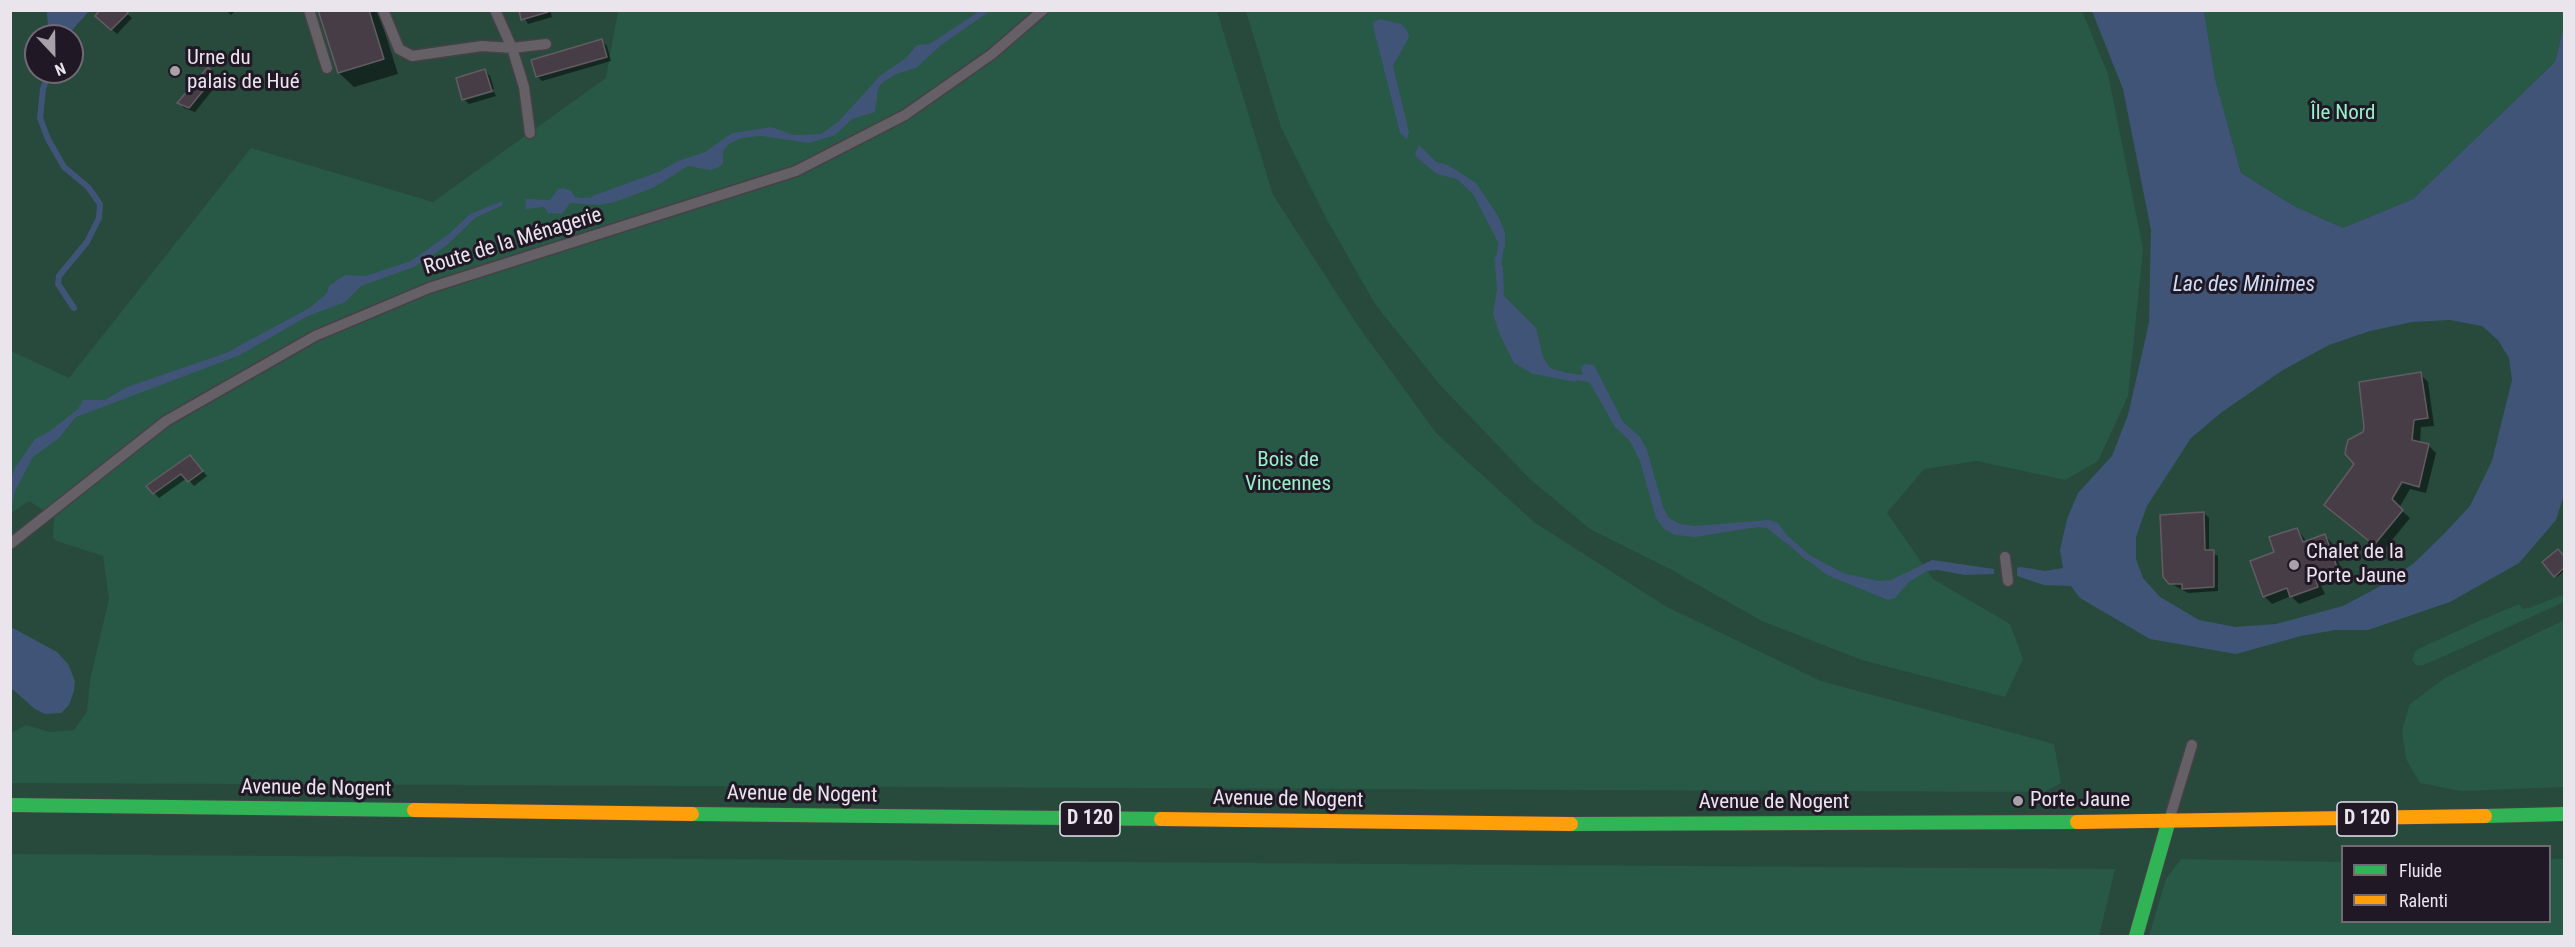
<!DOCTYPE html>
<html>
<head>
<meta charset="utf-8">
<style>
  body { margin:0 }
  #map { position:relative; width:2575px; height:947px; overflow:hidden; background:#2a242c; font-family:"Roboto Condensed",sans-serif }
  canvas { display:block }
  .frame { position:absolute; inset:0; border:12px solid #eae4ed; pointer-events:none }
  .legend { position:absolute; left:2341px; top:845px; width:210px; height:78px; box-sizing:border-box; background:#211825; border:2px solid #716a75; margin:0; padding:8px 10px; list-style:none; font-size:18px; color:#eae4ed }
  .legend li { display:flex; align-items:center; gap:12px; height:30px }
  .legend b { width:30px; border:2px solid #716a75 }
  .north { position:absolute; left:24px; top:24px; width:60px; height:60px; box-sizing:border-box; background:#211825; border:2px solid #716a75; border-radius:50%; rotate:158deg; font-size:16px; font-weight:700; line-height:24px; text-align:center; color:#eae4ed }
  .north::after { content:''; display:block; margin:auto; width:21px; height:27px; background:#a7a1a9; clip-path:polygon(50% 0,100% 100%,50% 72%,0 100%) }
</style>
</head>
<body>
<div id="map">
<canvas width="2575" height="947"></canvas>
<div class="frame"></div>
<ul class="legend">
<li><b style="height:8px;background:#30b455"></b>Fluide</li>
<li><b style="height:8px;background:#ff9f0a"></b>Ralenti</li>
</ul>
<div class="north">N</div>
</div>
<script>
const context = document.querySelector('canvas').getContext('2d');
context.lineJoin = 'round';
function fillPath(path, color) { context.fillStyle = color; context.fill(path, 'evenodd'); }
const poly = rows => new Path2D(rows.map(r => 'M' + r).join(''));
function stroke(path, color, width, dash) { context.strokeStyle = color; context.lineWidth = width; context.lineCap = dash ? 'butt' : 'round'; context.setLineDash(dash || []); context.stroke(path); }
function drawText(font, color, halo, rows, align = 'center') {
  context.font = font + ' "Roboto Condensed",sans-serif'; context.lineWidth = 6; context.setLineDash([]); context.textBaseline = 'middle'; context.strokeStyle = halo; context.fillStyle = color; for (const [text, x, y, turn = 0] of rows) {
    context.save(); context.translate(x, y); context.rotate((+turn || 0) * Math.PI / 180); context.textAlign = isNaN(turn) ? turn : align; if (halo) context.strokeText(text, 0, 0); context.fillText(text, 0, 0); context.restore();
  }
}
fillPath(poly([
  [10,11,2564,11,2564,936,11,936],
  [36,36,72,36,72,72,36,72],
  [2342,846,2550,846,2550,922,2342,922]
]), '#274a3c');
fillPath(poly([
  [2564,10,2564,25,2555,62,2413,199,2343,228,2294,206,2241,173,2215,79,2204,11],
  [618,11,1217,11,1273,195,1358,326,1437,434,1534,522,1665,606,1821,681,2054,744,2061,783,2044,792,11,783,11,733,26,725,49,732,74,730,87,712,90,680,109,599,103,556,57,541,53,538,54,517,29,501,11,513,11,351,69,378,251,148,433,202,606,78],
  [1246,11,2082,11,2108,74,2143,249,2128,396,2098,461,2065,480,1977,461,1924,469,1887,513,1933,579,2010,624,2023,659,2005,697,1862,660,1762,621,1670,569,1590,529,1531,480,1441,386,1375,304,1326,218,1281,127],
  [2562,595,2564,602,2451,653,2423,665,2416,665,2412,660,2416,650,2479,621,2519,604,2523,609,2529,608],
  [2564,620,2564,787,2461,791,2420,783,2406,759,2402,730,2410,704,2445,678],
  [10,854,1536,865,2115,869,2099,936,16,936,11,933],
  [2181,859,2342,862,2342,922,2550,922,2550,859,2564,859,2564,936,2149,936,2166,879]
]), '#285846');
fillPath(poly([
  [981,10,990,11,941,45,916,68,896,74,882,83,878,89,875,112,852,119,835,135,809,143,762,136,741,138,729,144,723,151,723,163,719,167,710,170,688,166,653,188,615,202,600,205,570,203,562,214,548,213,544,207,526,209,525,199,550,200,558,189,564,188,571,191,575,197,580,198,603,197,631,188,678,161,705,152,732,133,771,127,793,135,821,134,839,121,881,75,906,58,917,45,930,44],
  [47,11,47,10,89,11,67,36,52,36,48,26],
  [2092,11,2204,11,2215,79,2241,173,2294,206,2343,228,2413,199,2555,62,2564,25,2564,495,2556,520,2519,563,2450,602,2368,630,2335,630,2301,636,2236,654,2150,639,2080,598,2071,586,2044,585,2017,576,2017,568,2021,567,2045,571,2063,568,2060,550,2067,519,2078,493,2112,456,2128,415,2149,323,2151,230,2123,89],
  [2450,320,2482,326,2498,340,2509,358,2512,380,2492,461,2470,506,2444,534,2413,564,2377,588,2343,606,2276,624,2235,627,2199,620,2160,597,2143,578,2136,559,2136,537,2147,506,2191,438,2222,412,2283,370,2329,345,2370,331,2412,322],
  [1380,19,1401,24,1407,30,1409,37,1393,66,1409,132,1407,139,1400,133,1374,30,1373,22],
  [1419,145,1436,162,1448,165,1476,183,1498,216,1505,232,1505,248,1498,242,1473,194,1457,179,1437,174,1417,158,1415,154],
  [502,201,503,205,475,218,446,246,414,267,361,286,345,302,308,316,240,355,76,417,59,438,33,457,15,491,11,510,11,478,15,468,35,439,50,431,78,409,83,400,105,400,127,387,226,353,311,307,327,293,329,286,345,275,365,276,411,261,449,234,470,214],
  [1494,255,1503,267,1504,296,1536,328,1543,357,1550,368,1573,375,1576,382,1533,374,1514,363,1500,335,1493,314,1497,289],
  [1585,364,1594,365,1623,422,1640,437,1647,450,1663,507,1669,518,1680,524,1694,526,1769,520,1778,523,1793,544,1787,544,1767,528,1758,527,1695,537,1675,535,1664,529,1656,518,1640,461,1630,441,1615,427,1590,383,1584,381,1581,367],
  [1806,553,1843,573,1879,581,1891,580,1932,560,1994,569,1994,574,1965,575,1938,570,1927,571,1909,582,1895,598,1888,600,1827,575,1800,554],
  [11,627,57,652,68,664,75,681,74,691,69,705,61,713,45,714,35,709,11,688]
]), '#405478');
fillPath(poly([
  [123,10,132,18,117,34,97,16],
  [226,10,236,10,231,15],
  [319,10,378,10,398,74,354,87,339,73],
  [520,10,550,10,552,17,528,24],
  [602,41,607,46,611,61,542,81,537,76],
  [485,71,490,76,494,89,465,97,465,100,458,79],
  [212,74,219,82,195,112,184,108,179,103],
  [494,92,496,96,469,104,465,100],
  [2420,374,2428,382,2434,426,2421,427,2420,443,2429,446,2436,453,2426,493,2410,489,2399,508,2410,518,2383,551,2334,513,2354,470,2364,433],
  [195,462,207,476,194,486,187,478,159,498,154,493],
  [2204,513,2209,518,2209,551,2218,556,2218,591,2188,593,2170,583],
  [2297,529,2307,542,2324,535,2332,543,2344,578,2321,586,2325,594,2299,604,2291,596,2272,604,2264,596,2276,553],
  [2558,551,2564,558,2564,571,2557,577,2544,562]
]), '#0007');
stroke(poly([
  [49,72,43,89,40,118,48,139,64,167,88,187,100,204,99,218,87,242,59,276,58,284,74,308],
  [595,198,659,175],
  [1498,265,1502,240],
  [1568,376,1590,379],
  [1788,540,1807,557]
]), '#405478', 6);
const building = poly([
  [100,10,126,10,128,13,111,30,95,16,100,10],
  [318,10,369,10,384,59,338,73,318,10],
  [519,10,547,10,548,12,521,20,519,10],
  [602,39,607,57,536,77,531,60,602,39],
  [208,67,215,76,189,108,177,103,208,67],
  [485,69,492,91,462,100,456,78,485,69],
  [2421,372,2428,418,2414,420,2412,440,2429,444,2419,487,2402,482,2392,499,2403,510,2374,545,2324,505,2354,464,2345,454,2346,448,2348,440,2363,432,2364,427,2359,382,2421,372],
  [190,455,203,471,188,482,181,474,153,494,146,486,190,455],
  [2204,512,2205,550,2214,550,2214,587,2182,589,2182,584,2169,584,2163,577,2160,515,2204,512],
  [2297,528,2303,542,2325,534,2338,570,2315,578,2318,587,2290,597,2287,588,2263,597,2250,561,2274,552,2269,537,2297,528],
  [2558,549,2564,556,2564,568,2554,577,2542,562,2558,549]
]);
fillPath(building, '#473d47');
stroke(building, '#625c62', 1.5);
const lane = poly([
  [309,10,327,68],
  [383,10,399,49,412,56,482,46,512,48,546,44],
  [495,10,512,48,524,87,530,133],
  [10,544,166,421,315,336,429,288,796,171,905,115,992,54,1043,10],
  [2005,557,2008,581],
  [2170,817,2192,745]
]);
const fast = poly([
  [10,805,414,810],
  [692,814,1161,819],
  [2485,816,2564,814],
  [1571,824,2077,822],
  [2136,936,2169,820]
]);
const slow = poly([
  [414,810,692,814],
  [1161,819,1571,824],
  [2077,822,2485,816]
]);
stroke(lane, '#464147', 13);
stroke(fast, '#464147', 16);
stroke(slow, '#464147', 16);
stroke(lane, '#646066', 10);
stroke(fast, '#30b455', 14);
stroke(slow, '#ff9f0a', 14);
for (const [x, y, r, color] of [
  [175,71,6,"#a7a1a9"],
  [2294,565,6,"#a7a1a9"],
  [2018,801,6,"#a7a1a9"]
]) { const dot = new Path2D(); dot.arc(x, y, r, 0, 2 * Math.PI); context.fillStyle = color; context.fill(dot); stroke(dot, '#211825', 2); }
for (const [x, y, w] of [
  [1090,819,60],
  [2367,819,60]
]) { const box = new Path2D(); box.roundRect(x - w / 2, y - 17, w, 34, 4.5); context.fillStyle = '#211825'; context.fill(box); stroke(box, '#eae4ed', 1.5); }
drawText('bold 20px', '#eae4ed', null, [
  ["D 120",1090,819],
  ["D 120",2367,819]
]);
drawText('21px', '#eae4ed', '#211825', [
  ["Urne du",187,59],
  ["palais de Hué",187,83],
  ["Chalet de la",2306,553],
  ["Porte Jaune",2306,577],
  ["Porte Jaune",2030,801]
], 'left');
drawText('21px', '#98efc9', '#211825', [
  ["Île Nord",2343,114],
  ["Bois de",1288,461],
  ["Vincennes",1288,485]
]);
drawText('21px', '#eae4ed', '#211825', [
  ["Route de la Ménagerie",513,242,-17],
  ["Avenue de Nogent",316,789,1],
  ["Avenue de Nogent",802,795,1],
  ["Avenue de Nogent",1288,800,1],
  ["Avenue de Nogent",1774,803]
]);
drawText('italic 22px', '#cedef9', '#211825', [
  ["Lac des Minimes",2244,285]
]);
</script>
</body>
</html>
